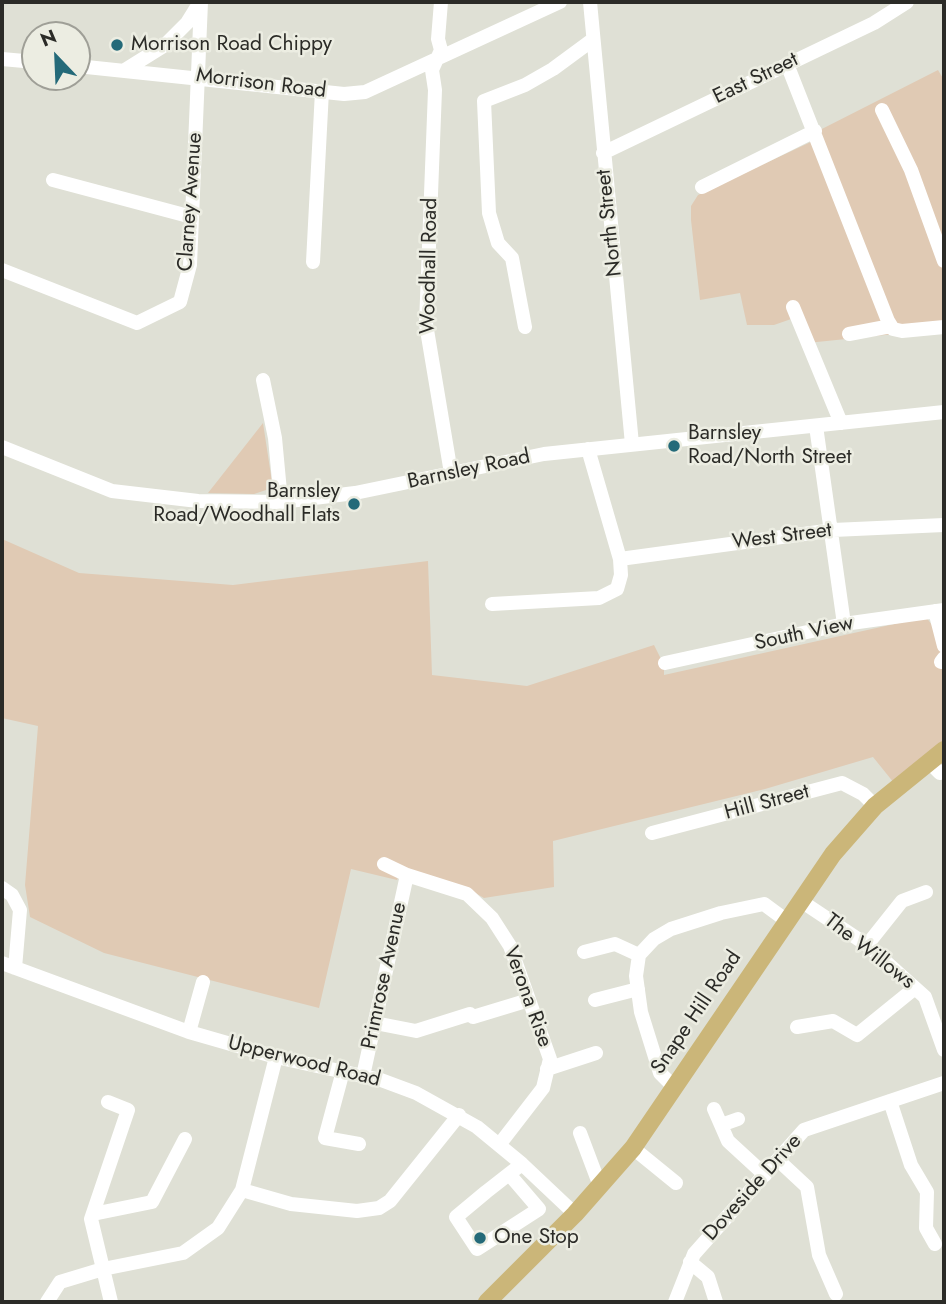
<!DOCTYPE html>
<html>
<head>
<meta charset="utf-8">
<style>
  body { margin:0 }
  #map { position:relative; width:946px; height:1304px; overflow:hidden; background:#dfe0d5; font-family:Jost,sans-serif }
  canvas { display:block }
  .frame { position:absolute; inset:0; border:4px solid #2b2b27; pointer-events:none }
  .north { position:absolute; left:21px; top:21px; width:70px; height:70px; box-sizing:border-box; background:#ecede2; border:2px solid #9f9f97; border-radius:50%; rotate:337deg; font-size:19px; font-weight:700; line-height:28px; text-align:center; color:#2b2b27 }
  .north::after { content:''; display:block; margin:auto; width:24px; height:32px; background:#246a79; clip-path:polygon(50% 0,100% 100%,50% 72%,0 100%) }
</style>
</head>
<body>
<div id="map">
<canvas width="946" height="1304"></canvas>
<div class="frame"></div>
<div class="north">N</div>
</div>
<script>
const context = document.querySelector('canvas').getContext('2d');
context.lineJoin = 'round';
function fillPath(path, color) { context.fillStyle = color; context.fill(path, 'evenodd'); }
const poly = rows => new Path2D(rows.map(r => 'M' + r).join(''));
function stroke(path, color, width, dash) { context.strokeStyle = color; context.lineWidth = width; context.lineCap = dash ? 'butt' : 'round'; context.setLineDash(dash || []); context.stroke(path); }
function drawText(font, color, halo, rows, align = 'center') {
  context.font = font + ' Jost,sans-serif'; context.lineWidth = 5; context.setLineDash([]); context.textBaseline = 'middle'; context.strokeStyle = halo; context.fillStyle = color; for (const [text, x, y, turn = 0] of rows) {
    context.save(); context.translate(x, y); context.rotate((+turn || 0) * Math.PI / 180); context.textAlign = isNaN(turn) ? turn : align; if (halo) context.strokeText(text, 0, 0); context.fillText(text, 0, 0); context.restore();
  }
}
fillPath(poly([
  [938,70,944,80,944,329,807,343,794,318,774,325,747,325,740,293,700,300,691,220,691,206,698,195,815,140,812,134],
  [263,423,272,482,269,489,254,494,208,493],
  [2,539,79,573,233,585,428,561,432,675,527,686,654,645,664,665,664,675,926,617,944,641,944,743,894,783,873,757,765,789,553,841,554,887,484,898,465,887,400,872,397,880,351,869,319,1008,104,953,30,917,25,885,38,726,2,718]
]), '#e0cab4');
stroke(poly([
  [441,2,438,39,441,50,432,70,435,90,426,324,451,473],
  [590,2,632,444],
  [2,59,35,62],
  [787,64,888,321,893,329,902,331,944,327],
  [77,66,344,94,365,92,560,2],
  [125,70,165,45,187,23,200,2],
  [882,110,911,170,944,261],
  [603,153,874,23,907,2],
  [53,180,192,217],
  [702,187,815,131],
  [313,262,322,91],
  [2,270,137,323,180,302,190,265,201,2],
  [793,307,841,423],
  [525,327,512,258,498,243,489,213,484,101,525,85,553,69,591,41],
  [849,334,891,326],
  [263,380,275,438,281,502],
  [816,426,844,624],
  [2,447,112,491,198,501,281,502,355,493,544,454,944,412],
  [620,559,833,530,944,525],
  [492,604,599,598,617,589,621,575,620,559,588,449],
  [935,611,944,646],
  [941,662,944,658],
  [665,663,844,624,944,610],
  [929,762,940,773,944,772],
  [652,833,842,783,863,794,875,806],
  [384,864,407,875,467,894,492,918,510,946,550,1059,543,1088,499,1145],
  [2,888,12,895,20,910,15,968],
  [801,901,867,945,925,997,944,1050],
  [867,945,902,901,926,892],
  [584,952,615,944,639,955],
  [2,963,189,1032,276,1057,381,1080,416,1093,477,1127,522,1164,575,1214],
  [595,1000,638,989],
  [375,1023,416,1031,470,1014,473,1017,529,1000],
  [797,1027,833,1021,857,1035,915,988],
  [189,1032,203,982],
  [547,1069,596,1053],
  [343,1071,325,1138,359,1144],
  [363,1076,407,875],
  [674,1087,660,1073,641,1012,636,976,639,955,654,939,671,929,721,913,764,904,787,921],
  [890,1101,911,1165,927,1192,926,1228,935,1244],
  [108,1102,128,1110,91,1219,111,1302],
  [714,1109,728,1141,765,1175],
  [721,1125,738,1119],
  [580,1133,600,1186],
  [633,1148,676,1183],
  [778,1160,807,1187,819,1255,836,1294],
  [509,1174,539,1209,477,1249,456,1217,486,1192,509,1174,522,1164],
  [242,1190,291,1204,357,1211,379,1208,390,1201,459,1115],
  [93,1214,152,1202,185,1139],
  [690,1262,708,1277,716,1302],
  [47,1302,60,1282,103,1269,183,1253,218,1228,242,1190,276,1057],
  [675,1302,694,1254,804,1130,944,1083]
]), '#fff', 14);
stroke(poly([
  [487,1302,575,1214,633,1148,833,854,875,806,944,750]
]), '#cbb679', 18);
for (const [x, y, r, color] of [
  [117,45,7,"#246a79"],
  [674,446,7,"#246a79"],
  [354,504,7,"#246a79"],
  [480,1238,7,"#246a79"]
]) { const dot = new Path2D(); dot.arc(x, y, r, 0, 2 * Math.PI); context.fillStyle = color; context.fill(dot); stroke(dot, '#ecede2', 2.5); }
drawText('21px', '#2b2b27', '#ecede2', [
  ["Morrison Road Chippy",131,45],
  ["Barnsley",688,434],
  ["Road/North Street",688,458],
  ["Barnsley",340,492,"right"],
  ["Road/Woodhall Flats",340,516,"right"],
  ["One Stop",494,1238]
], 'left');
drawText('21px', '#2b2b27', '#ecede2', [
  ["East Street",756,79,-26],
  ["Morrison Road",261,84,7],
  ["Clarney Avenue",191,202,-86],
  ["North Street",610,223,-96],
  ["Woodhall Road",430,266,-89],
  ["Barnsley Road",469,470,-12],
  ["West Street",782,537,-7],
  ["South View",804,634,-12],
  ["Hill Street",767,803,-15],
  ["The Willows",869,952,38],
  ["Primrose Avenue",385,976,-78],
  ["Verona Rise",527,997,70],
  ["Snape Hill Road",697,1013,-56],
  ["Upperwood Road",304,1062,14],
  ["Doveside Drive",753,1188,-48]
]);
</script>
</body>
</html>
